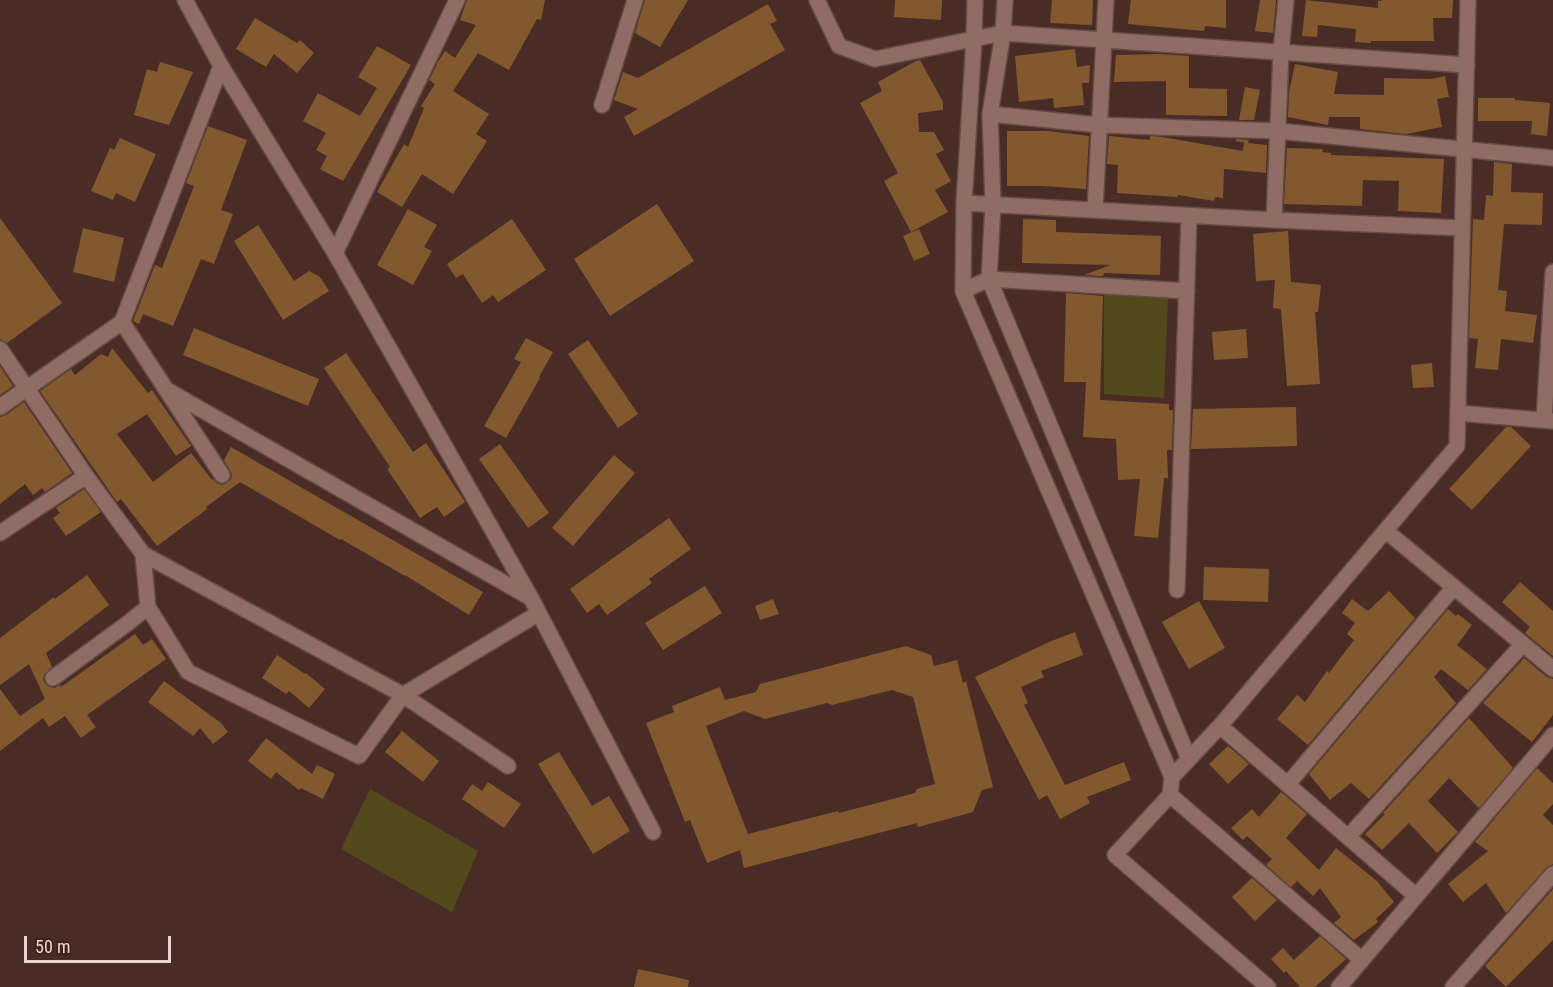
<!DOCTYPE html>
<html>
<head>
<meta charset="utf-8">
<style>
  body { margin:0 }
  #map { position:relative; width:1553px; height:987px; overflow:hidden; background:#4a2c26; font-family:"Roboto Condensed",sans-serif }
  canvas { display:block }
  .scale { position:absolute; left:24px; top:936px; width:147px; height:27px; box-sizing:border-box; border:3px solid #ebd7d2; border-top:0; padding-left:8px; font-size:18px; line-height:21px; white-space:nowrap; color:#ebd7d2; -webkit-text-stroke:4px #3f221c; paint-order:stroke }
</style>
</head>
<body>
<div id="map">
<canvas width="1553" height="987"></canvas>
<div class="scale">50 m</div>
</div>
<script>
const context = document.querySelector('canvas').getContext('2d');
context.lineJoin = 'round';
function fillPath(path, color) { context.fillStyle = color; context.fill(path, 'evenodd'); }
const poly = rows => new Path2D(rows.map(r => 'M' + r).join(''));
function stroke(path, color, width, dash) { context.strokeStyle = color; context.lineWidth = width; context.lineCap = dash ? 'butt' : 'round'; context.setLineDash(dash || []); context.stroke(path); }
fillPath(poly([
  [1104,293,1168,298,1164,398,1104,394],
  [370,789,478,851,452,912,341,849]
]), '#534a1c');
fillPath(poly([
  [467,0,545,0,541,20,537,19,509,70,478,53,453,91,489,114,476,134,487,141,453,194,422,174,402,207,377,192,404,144,408,147,424,108,421,106,435,84,429,80,438,62,445,51,455,58,476,25,460,20],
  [645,0,688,0,660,47,635,33],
  [895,0,942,0,941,20,894,17],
  [1052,0,1093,0,1092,25,1050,23],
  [1131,0,1226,0,1226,28,1205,26,1204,31,1128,24],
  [1260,0,1276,0,1273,33,1255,31],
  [1306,0,1378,8,1378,1,1382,1,1382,0,1453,0,1452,18,1433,18,1434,41,1371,41,1371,43,1355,42,1356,29,1318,25,1317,37,1302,36],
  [768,4,777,21,770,24,785,50,634,136,624,117,638,109,614,100,623,72,638,78],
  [255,18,297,43,300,40,314,53,297,73,274,54,266,67,236,49],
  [377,46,411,65,343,181,320,169,327,156,316,150,326,133,303,121,318,93,360,116,377,88,358,77],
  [1075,49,1077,67,1090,65,1089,83,1082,83,1084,105,1054,108,1053,98,1019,102,1015,56],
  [1160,54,1189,56,1189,88,1227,89,1227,116,1166,115,1166,81,1114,82,1116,55],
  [920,60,943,102,943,110,918,113,919,132,934,132,944,150,936,154,951,181,935,190,948,212,911,232,884,181,898,173,860,103,882,91,878,82,916,61],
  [160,62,193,72,169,125,134,115,147,69,157,72],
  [1295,64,1338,72,1334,94,1384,95,1384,78,1431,79,1445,76,1449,97,1437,99,1442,127,1406,134,1360,129,1360,117,1329,117,1328,125,1288,117,1289,92],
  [1245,87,1260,90,1254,120,1239,120],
  [1478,98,1515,98,1515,100,1550,103,1547,136,1531,134,1532,121,1478,121],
  [208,126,247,140,221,210,233,214,214,264,201,259,173,326,143,314,139,324,133,321,155,265,162,268,194,186,186,183],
  [1007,131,1048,131,1089,136,1086,189,1042,186,1007,186],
  [1109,136,1150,140,1150,136,1162,137,1243,151,1244,143,1246,143,1236,141,1236,139,1249,140,1248,143,1267,145,1266,173,1224,169,1223,198,1215,197,1214,201,1178,195,1177,197,1117,193,1118,165,1107,164],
  [120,138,156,154,135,202,116,193,113,200,91,191,110,148,114,150],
  [1287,148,1323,149,1322,152,1331,153,1331,155,1444,159,1441,213,1398,211,1399,181,1363,180,1362,206,1284,204],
  [1494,162,1512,164,1511,192,1543,193,1542,225,1504,224,1498,290,1507,291,1505,311,1537,315,1533,343,1501,339,1498,370,1475,368,1478,339,1469,338,1473,219,1484,220,1486,195,1493,196],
  [657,204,694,261,610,316,574,259],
  [408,209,437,225,424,247,432,251,413,285,377,265],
  [0,218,62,303,7,343,0,339],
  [512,219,546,270,498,302,493,295,482,303,463,274,456,278,447,264],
  [1023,219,1056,220,1056,232,1161,236,1160,275,1104,273,1103,276,1084,275,1111,265,1022,263],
  [258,225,294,281,309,271,320,277,329,291,283,320,234,241],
  [83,228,124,238,114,282,73,272],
  [919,229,930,254,914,261,903,236],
  [1288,231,1291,282,1321,285,1318,312,1315,312,1320,384,1287,386,1281,309,1273,308,1275,280,1256,281,1253,234],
  [1066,293,1103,296,1100,400,1169,404,1169,410,1173,410,1172,450,1167,450,1168,478,1164,478,1158,538,1134,536,1140,479,1118,480,1116,439,1083,437,1086,382,1064,382],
  [194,328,319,379,308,406,183,355],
  [1246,329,1248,358,1214,360,1212,332],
  [526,338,553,352,539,377,540,378,506,438,484,426,521,362,514,359],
  [588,340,638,414,618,428,568,354],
  [112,348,148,393,152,390,191,446,176,456,147,414,117,434,153,482,191,453,212,480,213,479,217,483,222,485,227,483,231,479,232,474,224,460,231,447,483,592,469,615,405,575,405,576,341,539,340,540,240,482,206,507,207,509,157,546,121,499,117,502,40,391,71,369,75,375,101,354,108,357],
  [346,353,413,452,426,443,465,502,444,517,437,507,420,518,387,469,390,467,324,368],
  [1432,363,1434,387,1413,388,1411,365],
  [0,366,13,386,0,395],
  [24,402,72,473,45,492,42,488,33,495,25,484,0,504,0,417,6,415],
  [1296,407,1297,446,1191,449,1193,409],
  [1506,427,1511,427,1531,446,1472,510,1449,489],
  [500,444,549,513,528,528,479,459],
  [614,455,635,473,573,546,552,528],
  [84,489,101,512,66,536,53,518,60,513,56,508],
  [669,518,691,549,649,579,652,583,607,615,599,604,587,613,570,589],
  [1204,567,1269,569,1268,602,1203,600],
  [87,575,109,605,46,653,52,667,44,675,43,680,46,684,50,687,55,688,60,685,61,687,135,634,143,645,152,639,166,659,87,715,96,727,81,738,65,716,49,727,43,718,0,751,0,689,20,716,45,699,29,664,0,685,0,638,54,597,55,599],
  [1520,582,1553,611,1553,656,1525,633,1530,627,1502,602],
  [705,586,722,613,663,650,645,623],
  [1389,591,1415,618,1308,745,1277,719,1297,695,1305,702,1327,671,1329,673,1354,640,1347,634,1355,623,1342,613,1352,599,1368,611],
  [773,599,779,614,760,620,755,606],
  [1199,601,1225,648,1189,669,1162,622],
  [1448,609,1456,616,1458,614,1472,625,1457,645,1487,669,1468,690,1441,669,1434,677,1456,703,1369,799,1351,783,1330,800,1309,774],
  [1075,632,1083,655,1041,671,1044,677,1021,687,1028,703,1024,705,1065,785,1124,762,1131,780,1087,797,1090,803,1060,819,1047,795,1039,800,975,677,1049,642],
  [906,646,931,655,934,666,957,660,963,683,966,681,993,787,982,790,973,812,918,827,917,823,744,868,740,850,707,863,690,820,685,822,646,723,674,712,672,706,720,687,725,700,756,692,760,684],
  [892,690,913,697,935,784,917,789,915,793,839,813,838,811,748,834,706,726,744,711,765,719,827,703,832,705],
  [277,655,305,674,306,673,325,689,309,708,289,691,286,694,262,678],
  [1524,658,1547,677,1553,679,1553,715,1532,742,1483,703],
  [164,681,221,723,228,732,213,744,200,728,193,736,148,702],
  [1469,718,1513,768,1479,808,1449,778,1428,801,1458,832,1437,853,1409,823,1382,850,1365,834,1385,814,1383,813],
  [402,731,439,761,423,782,385,752],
  [266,738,312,774,317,765,335,774,323,799,301,788,299,790,276,772,271,779,248,761],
  [1228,746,1249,764,1228,784,1209,764],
  [559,752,592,806,609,796,630,831,593,854,538,764],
  [1537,768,1553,783,1553,804,1543,815,1553,825,1553,864,1546,868,1506,913,1486,883,1463,902,1448,884,1488,851,1475,842],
  [488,782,521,804,504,828,462,799,472,784,482,791],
  [1281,792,1307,814,1286,838,1319,870,1336,848,1377,881,1394,902,1376,919,1378,922,1354,940,1334,923,1341,917,1320,888,1313,896,1297,881,1291,887,1266,865,1272,859,1247,836,1243,840,1231,828,1252,809,1259,817],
  [1252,878,1277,900,1255,921,1232,897],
  [1553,889,1553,940,1506,987,1485,966],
  [1320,936,1346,959,1315,987,1300,987,1286,971,1284,973,1271,959,1283,948,1294,960],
  [638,969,689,980,688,987,634,987]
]), '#82592f');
const minor = poly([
  [185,0,221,66,335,253,531,598,653,832],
  [817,0,839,46,875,59,1003,33,1467,65],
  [975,0,974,39,964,203,963,291,1172,777],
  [1005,0,1003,33,990,114,993,204,989,279,1189,759],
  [602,105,635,0],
  [990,114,1099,125,1278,131,1553,158],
  [964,203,1274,220,1462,228],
  [1095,210,1106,0],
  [1274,220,1281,52,1286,0],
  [335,253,457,0],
  [963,291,989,279,1187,291],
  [122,322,222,475],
  [0,349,86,476,143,554,148,607,128,623,53,678],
  [167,390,529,597],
  [0,407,122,322,221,66],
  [1458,413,1553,421],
  [1544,420,1553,272],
  [1386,531,1553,669],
  [0,533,86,476],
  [143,554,403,695,508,766],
  [1177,590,1189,215],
  [148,607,188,672,359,756,403,695,539,613],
  [1220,726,1416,896],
  [1288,784,1454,587],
  [1170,795,1362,960],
  [1348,837,1523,644],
  [1268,987,1115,855,1170,795,1172,777,1220,726,1457,446,1468,0],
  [1339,987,1553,735],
  [1453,987,1553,874]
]);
stroke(minor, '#644b45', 18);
stroke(minor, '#8f6d65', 15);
</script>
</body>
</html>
